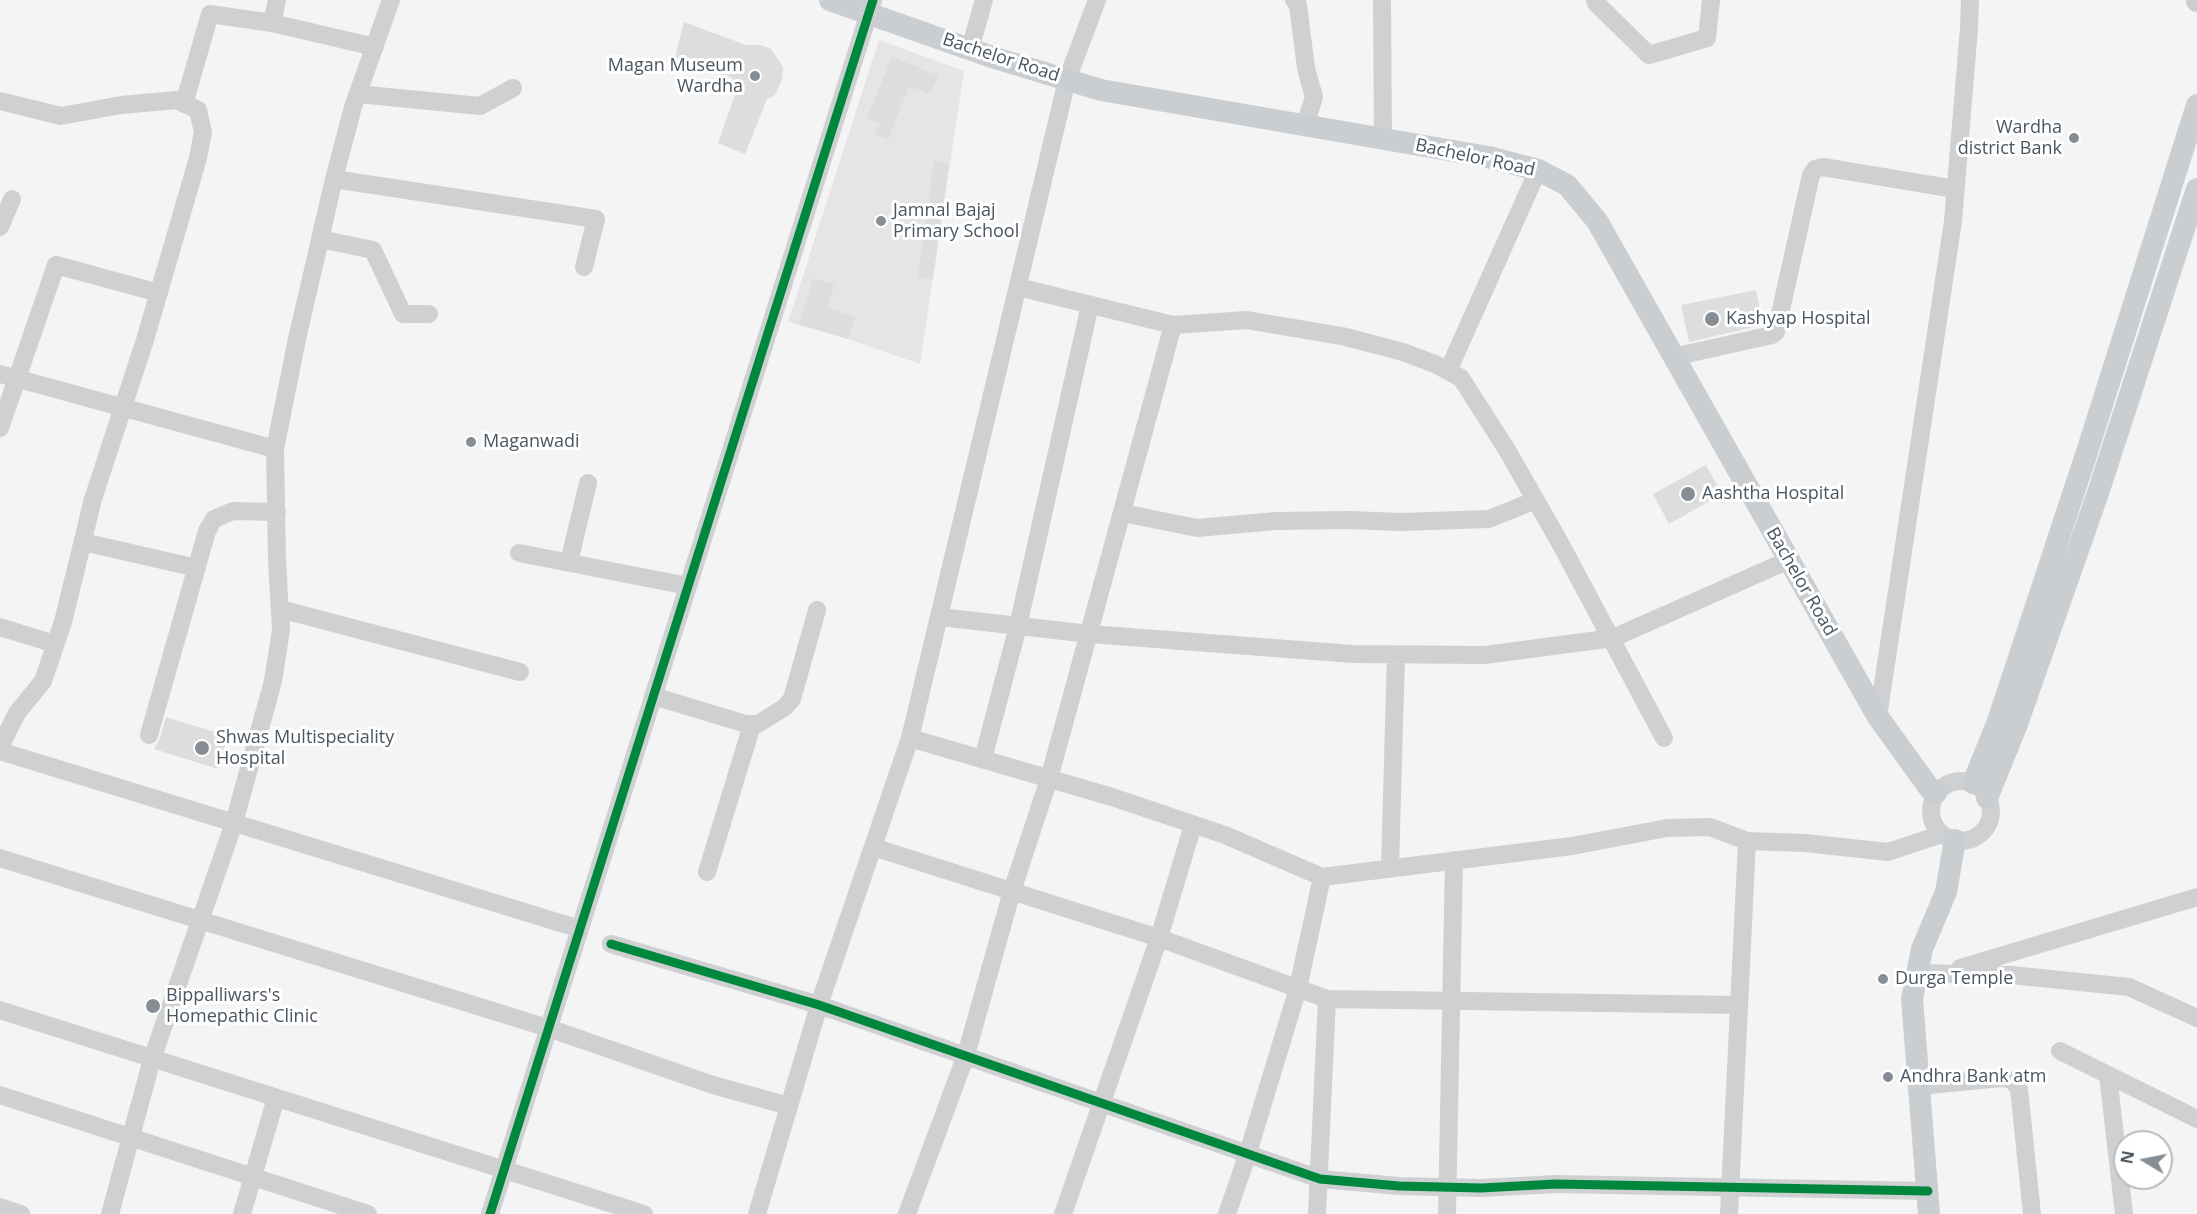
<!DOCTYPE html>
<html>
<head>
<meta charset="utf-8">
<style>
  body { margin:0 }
  #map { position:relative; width:2197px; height:1214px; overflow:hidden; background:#f4f4f4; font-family:"Open Sans",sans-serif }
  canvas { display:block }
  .north { position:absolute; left:2113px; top:1130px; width:60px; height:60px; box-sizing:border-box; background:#fff; border:2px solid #b7bbc0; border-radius:50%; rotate:280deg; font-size:16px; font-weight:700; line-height:24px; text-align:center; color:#4a5661 }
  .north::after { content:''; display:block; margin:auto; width:21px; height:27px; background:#868d94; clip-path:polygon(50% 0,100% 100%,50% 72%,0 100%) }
</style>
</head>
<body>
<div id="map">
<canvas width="2197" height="1214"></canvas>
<div class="north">N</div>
</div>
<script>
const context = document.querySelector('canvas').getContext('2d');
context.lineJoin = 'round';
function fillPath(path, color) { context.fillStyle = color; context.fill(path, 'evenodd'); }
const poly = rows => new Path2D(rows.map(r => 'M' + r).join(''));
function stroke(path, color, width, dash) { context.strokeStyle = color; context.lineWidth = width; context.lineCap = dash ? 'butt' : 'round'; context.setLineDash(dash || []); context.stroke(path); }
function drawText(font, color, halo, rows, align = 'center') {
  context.font = font + ' "Open Sans",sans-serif'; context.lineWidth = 6; context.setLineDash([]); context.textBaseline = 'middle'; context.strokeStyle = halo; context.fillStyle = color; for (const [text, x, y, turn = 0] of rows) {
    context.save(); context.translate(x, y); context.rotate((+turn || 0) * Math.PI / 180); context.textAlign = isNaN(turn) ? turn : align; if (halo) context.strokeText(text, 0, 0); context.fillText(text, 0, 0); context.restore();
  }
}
fillPath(poly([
  [879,40,964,71,920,364,848,339,788,322]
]), '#e6e5e6');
fillPath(poly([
  [684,22,746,45,761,45,771,49,783,67,782,80,775,95,767,99,745,154,718,143,737,89,732,78,675,57],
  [892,57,938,75,930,94,909,86,888,140,875,135,880,123,867,118],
  [934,161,949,163,933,279,918,277],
  [813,278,834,285,827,308,855,317,848,339,799,324],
  [1756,290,1763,325,1689,342,1681,305],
  [1706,465,1722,494,1669,524,1653,494],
  [166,717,228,736,218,769,154,749,160,738]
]), '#ddddde');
stroke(poly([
  [1294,0,1298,5,1306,68,1314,97,1305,125],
  [1382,0,1383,139],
  [1595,0,1596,3,1649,55,1707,38,1711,0],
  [272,23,277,0],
  [970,49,984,0],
  [358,94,480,106,513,88],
  [0,101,61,116,121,105,177,100,198,110,203,132,198,158,145,340,93,499,63,622,43,681,17,713,0,747],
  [184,104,210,14,272,23,375,47],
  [334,179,596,219,584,267],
  [0,227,12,199],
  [320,239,373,250,403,314,429,314],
  [1018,287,1173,325,1247,320,1342,336,1403,352,1435,364,1461,378,1507,450,1559,541,1664,738],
  [1673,357,1772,335,1776,332,1811,175,1815,169,1823,167,1955,189],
  [1448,371,1538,170],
  [0,374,275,449],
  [0,428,56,265,159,293],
  [1123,513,1197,528,1276,521,1350,520,1401,522,1489,519,1536,500],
  [83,542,197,568],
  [519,553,688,586],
  [569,562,588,483],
  [280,609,520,672],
  [940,617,1090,634,1353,654,1485,655,1613,638,1789,560],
  [0,627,55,644],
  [653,696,746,724,758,724,785,707,792,699,817,610],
  [1878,717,1953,221,1969,28,1970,0],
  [149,735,207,531,214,519,233,511,277,512],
  [910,738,1112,797,1225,835,1322,877,1572,846,1667,828,1710,827,1747,841,1805,843,1888,852,1942,834],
  [0,751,580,929],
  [983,759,1018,626,1090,305],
  '1931 811a30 30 0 1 1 60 0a30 30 0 1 1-60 0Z',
  [873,847,1159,938,1327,999,1738,1005],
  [0,858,548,1028,713,1085,789,1106],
  [1390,868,1396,655],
  [707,872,752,725],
  [611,944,819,1005,1320,1179,1399,1186,1481,1188,1556,1184,1928,1191],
  [1960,968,2197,897],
  [1917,973,2011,975,2129,987,2197,1018],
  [0,1010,644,1214],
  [2060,1051,2197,1119],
  [2108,1075,2124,1214],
  [1919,1086,2002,1078,2012,1080,2019,1089,2032,1214],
  [0,1095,368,1214],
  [0,1207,21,1214],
  [110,1214,152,1059,234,823,273,681,281,630,277,561,275,449,297,339,334,179,353,107,391,0],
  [242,1214,276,1098],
  [490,1214,873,0],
  [757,1214,819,1005,910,738,1067,80,1097,0],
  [907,1214,966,1055,1012,891,1049,779,1173,325],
  [1063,1214,1159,938,1193,825],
  [1227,1214,1248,1153,1298,988,1322,877],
  [1317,1214,1327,999],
  [1447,1214,1454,860],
  [1729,1214,1747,841]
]), '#ced0d2', 18);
stroke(poly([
  [830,0,995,58,1101,90,1488,157,1538,170,1567,185,1597,221,1878,717,1930,789,1936,793],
  [2197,0,2197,1],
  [1973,783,1997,724,2086,455,2197,105],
  [1987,798,2017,724,2098,493,2197,189],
  [1929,1214,1912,999,1922,949,1946,892,1955,840]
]), '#caced1', 22);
stroke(poly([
  [611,944,819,1005,1320,1179,1399,1186,1481,1188,1556,1184,1928,1191],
  [490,1214,873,0]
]), '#00873e', 9);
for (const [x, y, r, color] of [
  [755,76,6,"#868d94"],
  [2074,138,6,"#868d94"],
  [881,221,6,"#868d94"],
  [1712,319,8,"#868d94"],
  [471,442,6,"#868d94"],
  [1688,494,8,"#868d94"],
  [202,748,8,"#868d94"],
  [1883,979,6,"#868d94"],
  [153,1006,8,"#868d94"],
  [1888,1077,6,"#868d94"]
]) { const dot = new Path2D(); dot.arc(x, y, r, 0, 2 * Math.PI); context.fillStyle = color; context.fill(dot); stroke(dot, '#fff', 2); }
drawText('18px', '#4a5661', '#fff', [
  ["Bachelor Road",1001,58,18],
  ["Bachelor Road",1475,158,12],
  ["Bachelor Road",1801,582,60]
]);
drawText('18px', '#4a5661', '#fff', [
  ["Magan Museum",743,66,"right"],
  ["Wardha",743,87,"right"],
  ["Wardha",2062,128,"right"],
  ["district Bank",2062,149,"right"],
  ["Jamnal Bajaj",893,211],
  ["Primary School",893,232],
  ["Kashyap Hospital",1726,319],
  ["Maganwadi",483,442],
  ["Aashtha Hospital",1702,494],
  ["Shwas Multispeciality",216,738],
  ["Hospital",216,759],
  ["Durga Temple",1895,979],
  ["Bippalliwars's",166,996],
  ["Homepathic Clinic",166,1017],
  ["Andhra Bank atm",1900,1077]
], 'left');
</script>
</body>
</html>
